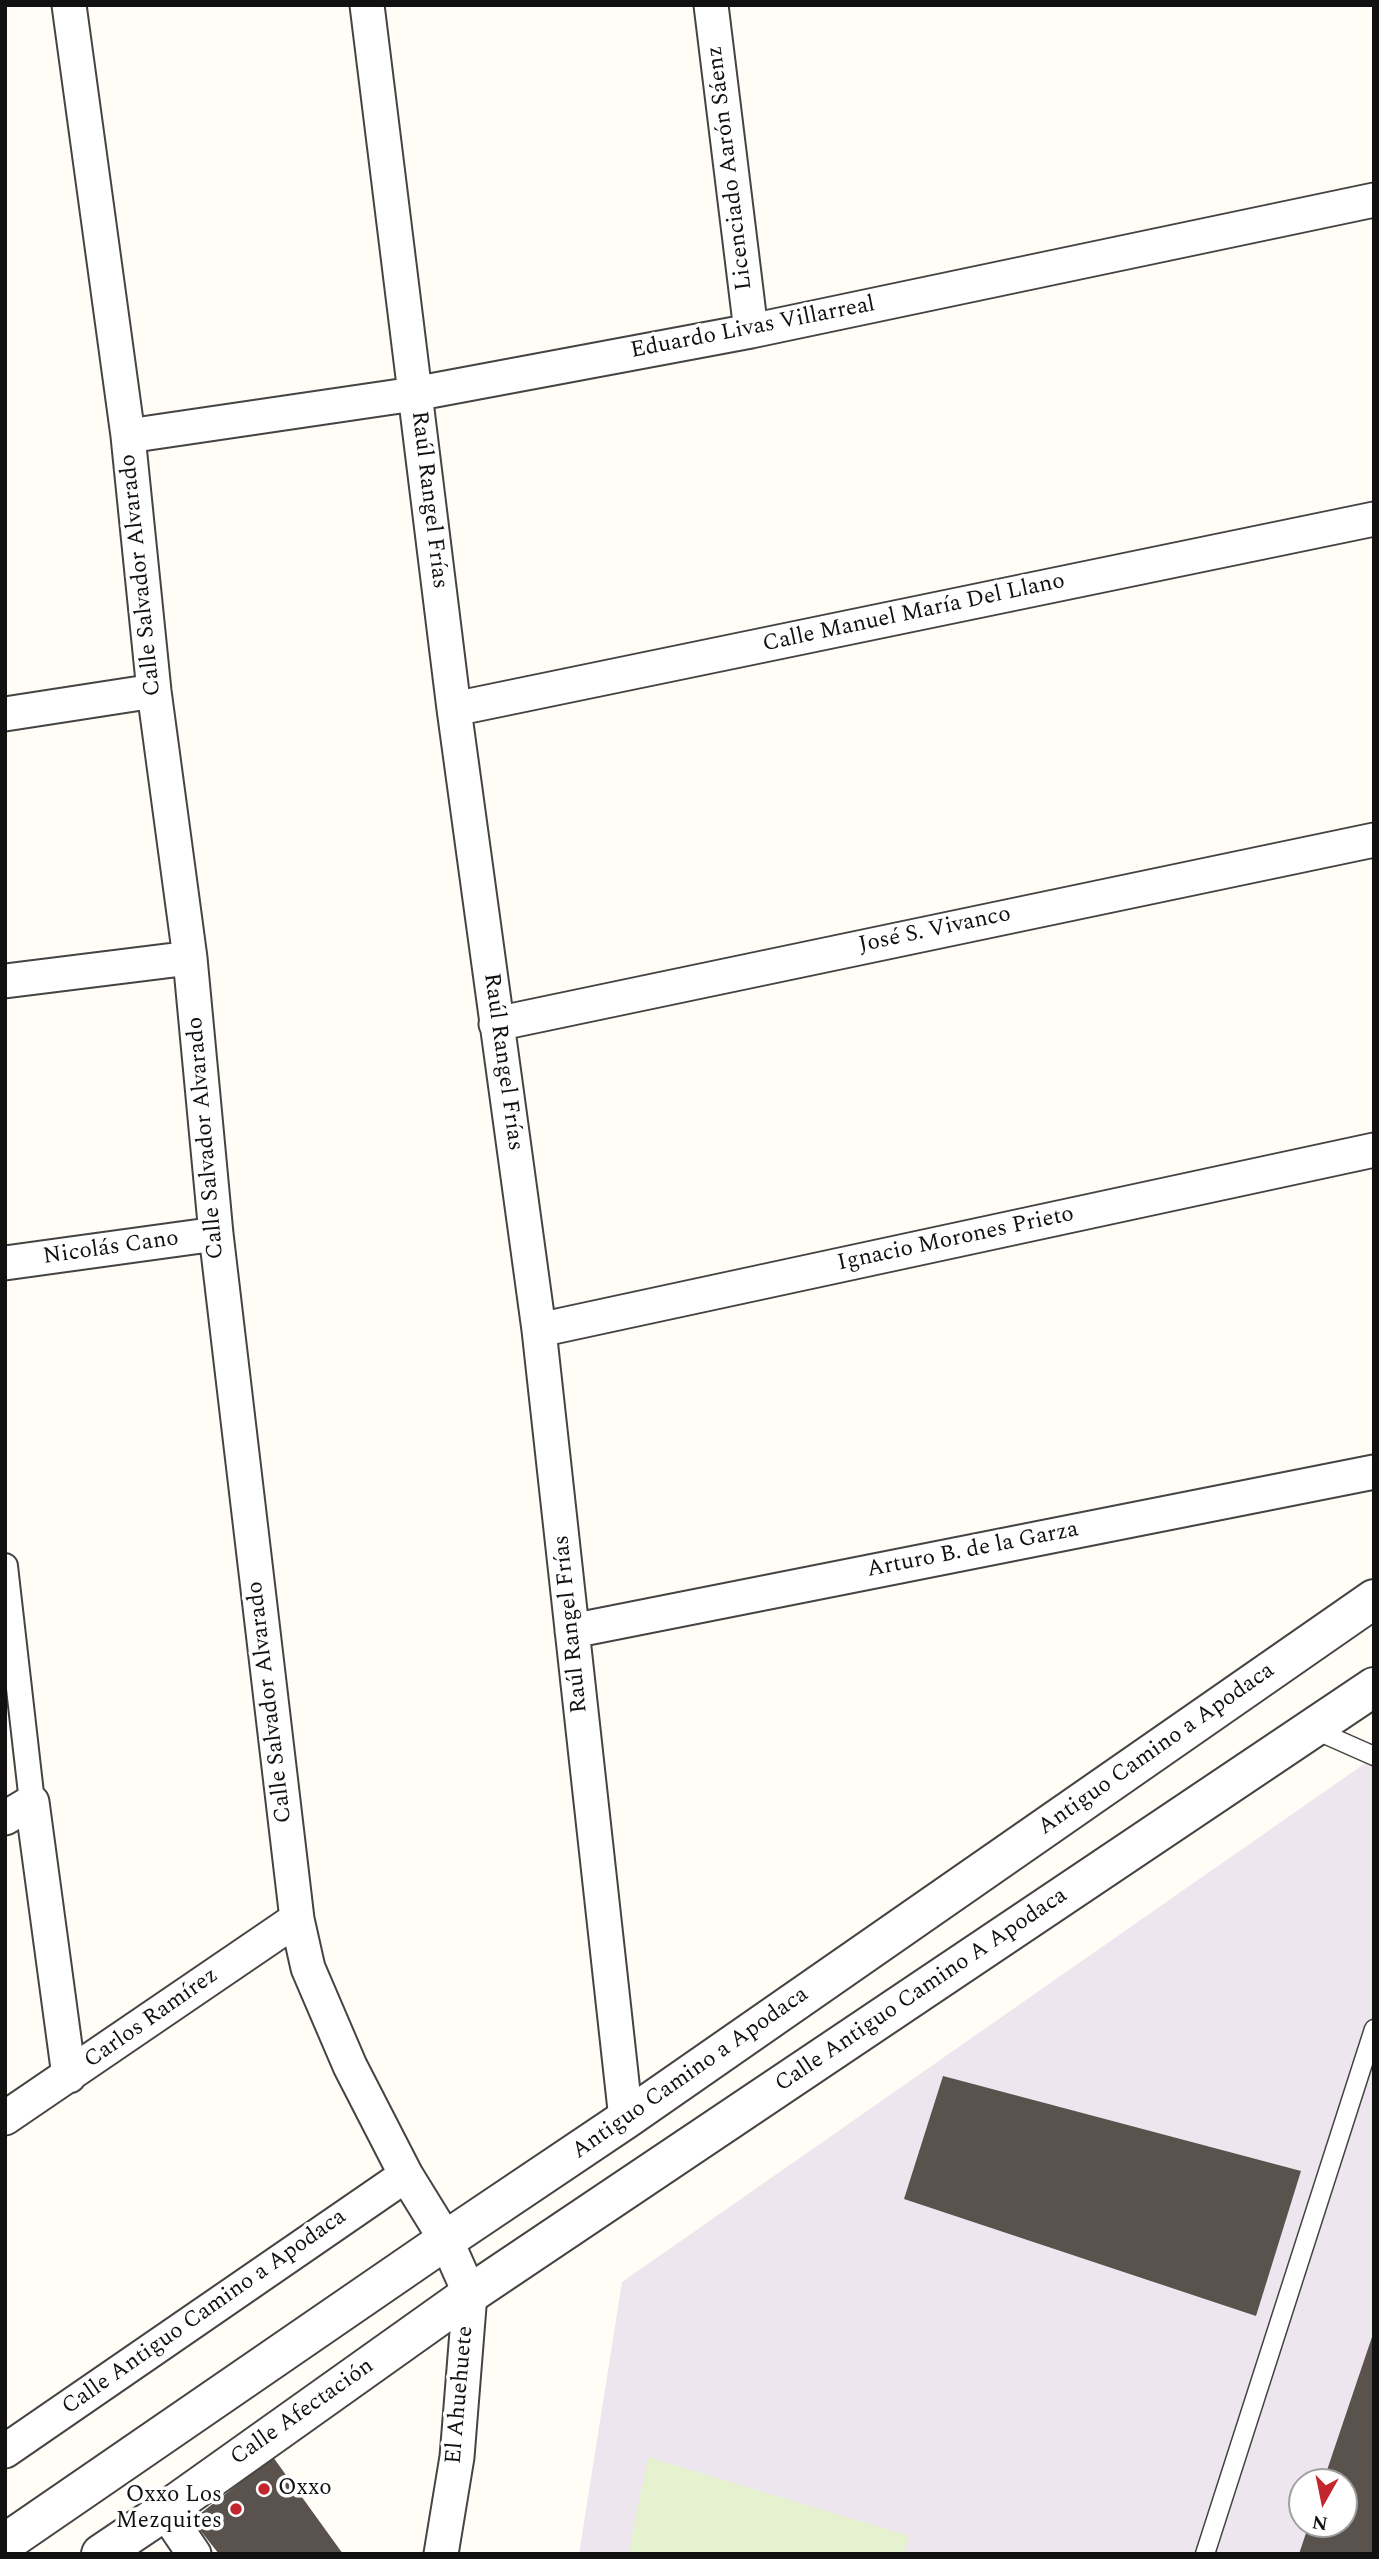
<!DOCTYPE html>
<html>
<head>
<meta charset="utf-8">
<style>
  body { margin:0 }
  #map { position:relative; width:1379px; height:2559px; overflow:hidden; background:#fffdf5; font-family:Spectral,serif }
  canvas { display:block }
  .frame { position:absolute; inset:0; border:7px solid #111; pointer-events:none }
  .north { position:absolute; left:1288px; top:2468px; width:70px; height:70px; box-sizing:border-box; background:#fff; border:2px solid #a0a0a0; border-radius:50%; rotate:189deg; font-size:19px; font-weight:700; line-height:28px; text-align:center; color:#111 }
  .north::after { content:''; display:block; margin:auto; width:24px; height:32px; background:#c4262e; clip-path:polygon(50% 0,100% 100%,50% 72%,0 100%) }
</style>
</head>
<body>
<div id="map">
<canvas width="1379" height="2559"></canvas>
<div class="frame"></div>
<div class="north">N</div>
</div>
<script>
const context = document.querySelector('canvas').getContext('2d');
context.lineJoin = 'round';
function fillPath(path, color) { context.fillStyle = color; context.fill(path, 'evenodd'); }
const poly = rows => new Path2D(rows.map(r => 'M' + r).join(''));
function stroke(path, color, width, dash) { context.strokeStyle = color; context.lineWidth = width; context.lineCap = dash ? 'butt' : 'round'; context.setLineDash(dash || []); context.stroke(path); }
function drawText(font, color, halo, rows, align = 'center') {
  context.font = font + ' Spectral,serif'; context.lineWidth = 7; context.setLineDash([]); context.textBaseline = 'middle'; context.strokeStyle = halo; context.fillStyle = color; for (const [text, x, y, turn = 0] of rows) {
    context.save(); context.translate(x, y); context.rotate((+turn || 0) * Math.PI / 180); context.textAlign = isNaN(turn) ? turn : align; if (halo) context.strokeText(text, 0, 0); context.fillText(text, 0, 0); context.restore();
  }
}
fillPath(poly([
  [1374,1757,1374,2554,579,2554,622,2282],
  [1302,2482,1344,2482,1344,2524,1302,2524]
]), '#eee6ef');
fillPath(poly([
  [648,2457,909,2536,904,2554,628,2554]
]), '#e6f2cf');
fillPath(poly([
  [943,2076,1301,2171,1256,2316,904,2199],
  [1374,2331,1374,2554,1299,2554,1309,2524,1344,2524,1344,2482,1323,2482],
  [273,2457,343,2554,219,2554,192,2520]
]), '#5a524d');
const service = poly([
  [1313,1729,1374,1756],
  [1205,2554,1374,2029]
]);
const pedestrian = poly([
  [5,1566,32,1802]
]);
const minor = poly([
  [69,5,128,436,154,691,190,958,216,1234,297,1919,308,1968,350,2066,406,2175,446,2240,470,2294,457,2457,441,2554],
  [367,5,454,709,539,1330,626,2119],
  [711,5,751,331],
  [128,436,414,394,751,331,1374,200],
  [454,709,1374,519],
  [5,714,154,691],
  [5,981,190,958],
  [496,1024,1374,840],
  [5,1263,216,1234],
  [539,1330,1374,1150],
  [572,1631,1374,1472],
  [5,1818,32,1802,69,2076],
  [5,2118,297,1919],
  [5,2451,406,2175],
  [165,2511,194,2554]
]);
const tertiary = poly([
  [5,2543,446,2240,626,2119,1374,1599],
  [101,2554,165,2511,470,2294,1374,1687]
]);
stroke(service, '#444', 21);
stroke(pedestrian, '#444', 28);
stroke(minor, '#444', 37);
stroke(tertiary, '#444', 42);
stroke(service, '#fff', 18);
stroke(pedestrian, '#fff', 24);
stroke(minor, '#fff', 33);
stroke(tertiary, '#fff', 38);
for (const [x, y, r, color] of [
  [264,2489,7,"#c4262e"],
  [236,2509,7,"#c4262e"]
]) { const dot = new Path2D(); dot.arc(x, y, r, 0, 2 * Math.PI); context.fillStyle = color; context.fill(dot); stroke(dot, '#fff', 2.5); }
drawText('23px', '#111', '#fff', [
  ["Licenciado Aarón Sáenz",731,168,-97],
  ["Eduardo Livas Villarreal",753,329,-11],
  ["Raúl Rangel Frías",428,500,83],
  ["Calle Salvador Alvarado",142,575,-96],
  ["Calle Manuel María Del Llano",914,614,-12],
  ["José S. Vivanco",935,931,-12],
  ["Raúl Rangel Frías",502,1062,82],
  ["Calle Salvador Alvarado",207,1138,-95],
  ["Ignacio Morones Prieto",956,1240,-12],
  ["Nicolás Cano",111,1249,-8],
  ["Arturo B. de la Garza",973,1551,-11],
  ["Raúl Rangel Frías",572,1624,-96],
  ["Calle Salvador Alvarado",271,1702,-97],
  ["Antiguo Camino a Apodaca",1157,1750,-35],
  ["Calle Antiguo Camino A Apodaca",922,1991,-34],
  ["Carlos Ramírez",152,2019,-35],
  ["Antiguo Camino a Apodaca",691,2074,-35],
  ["Calle Antiguo Camino a Apodaca",205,2313,-35],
  ["El Ahuehuete",461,2395,-85],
  ["Calle Afectación",303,2413,-35]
]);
drawText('23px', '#111', '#fff', [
  ["Oxxo",278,2489],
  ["Oxxo Los",222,2496,"right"],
  ["Mezquites",222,2522,"right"]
], 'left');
</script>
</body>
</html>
